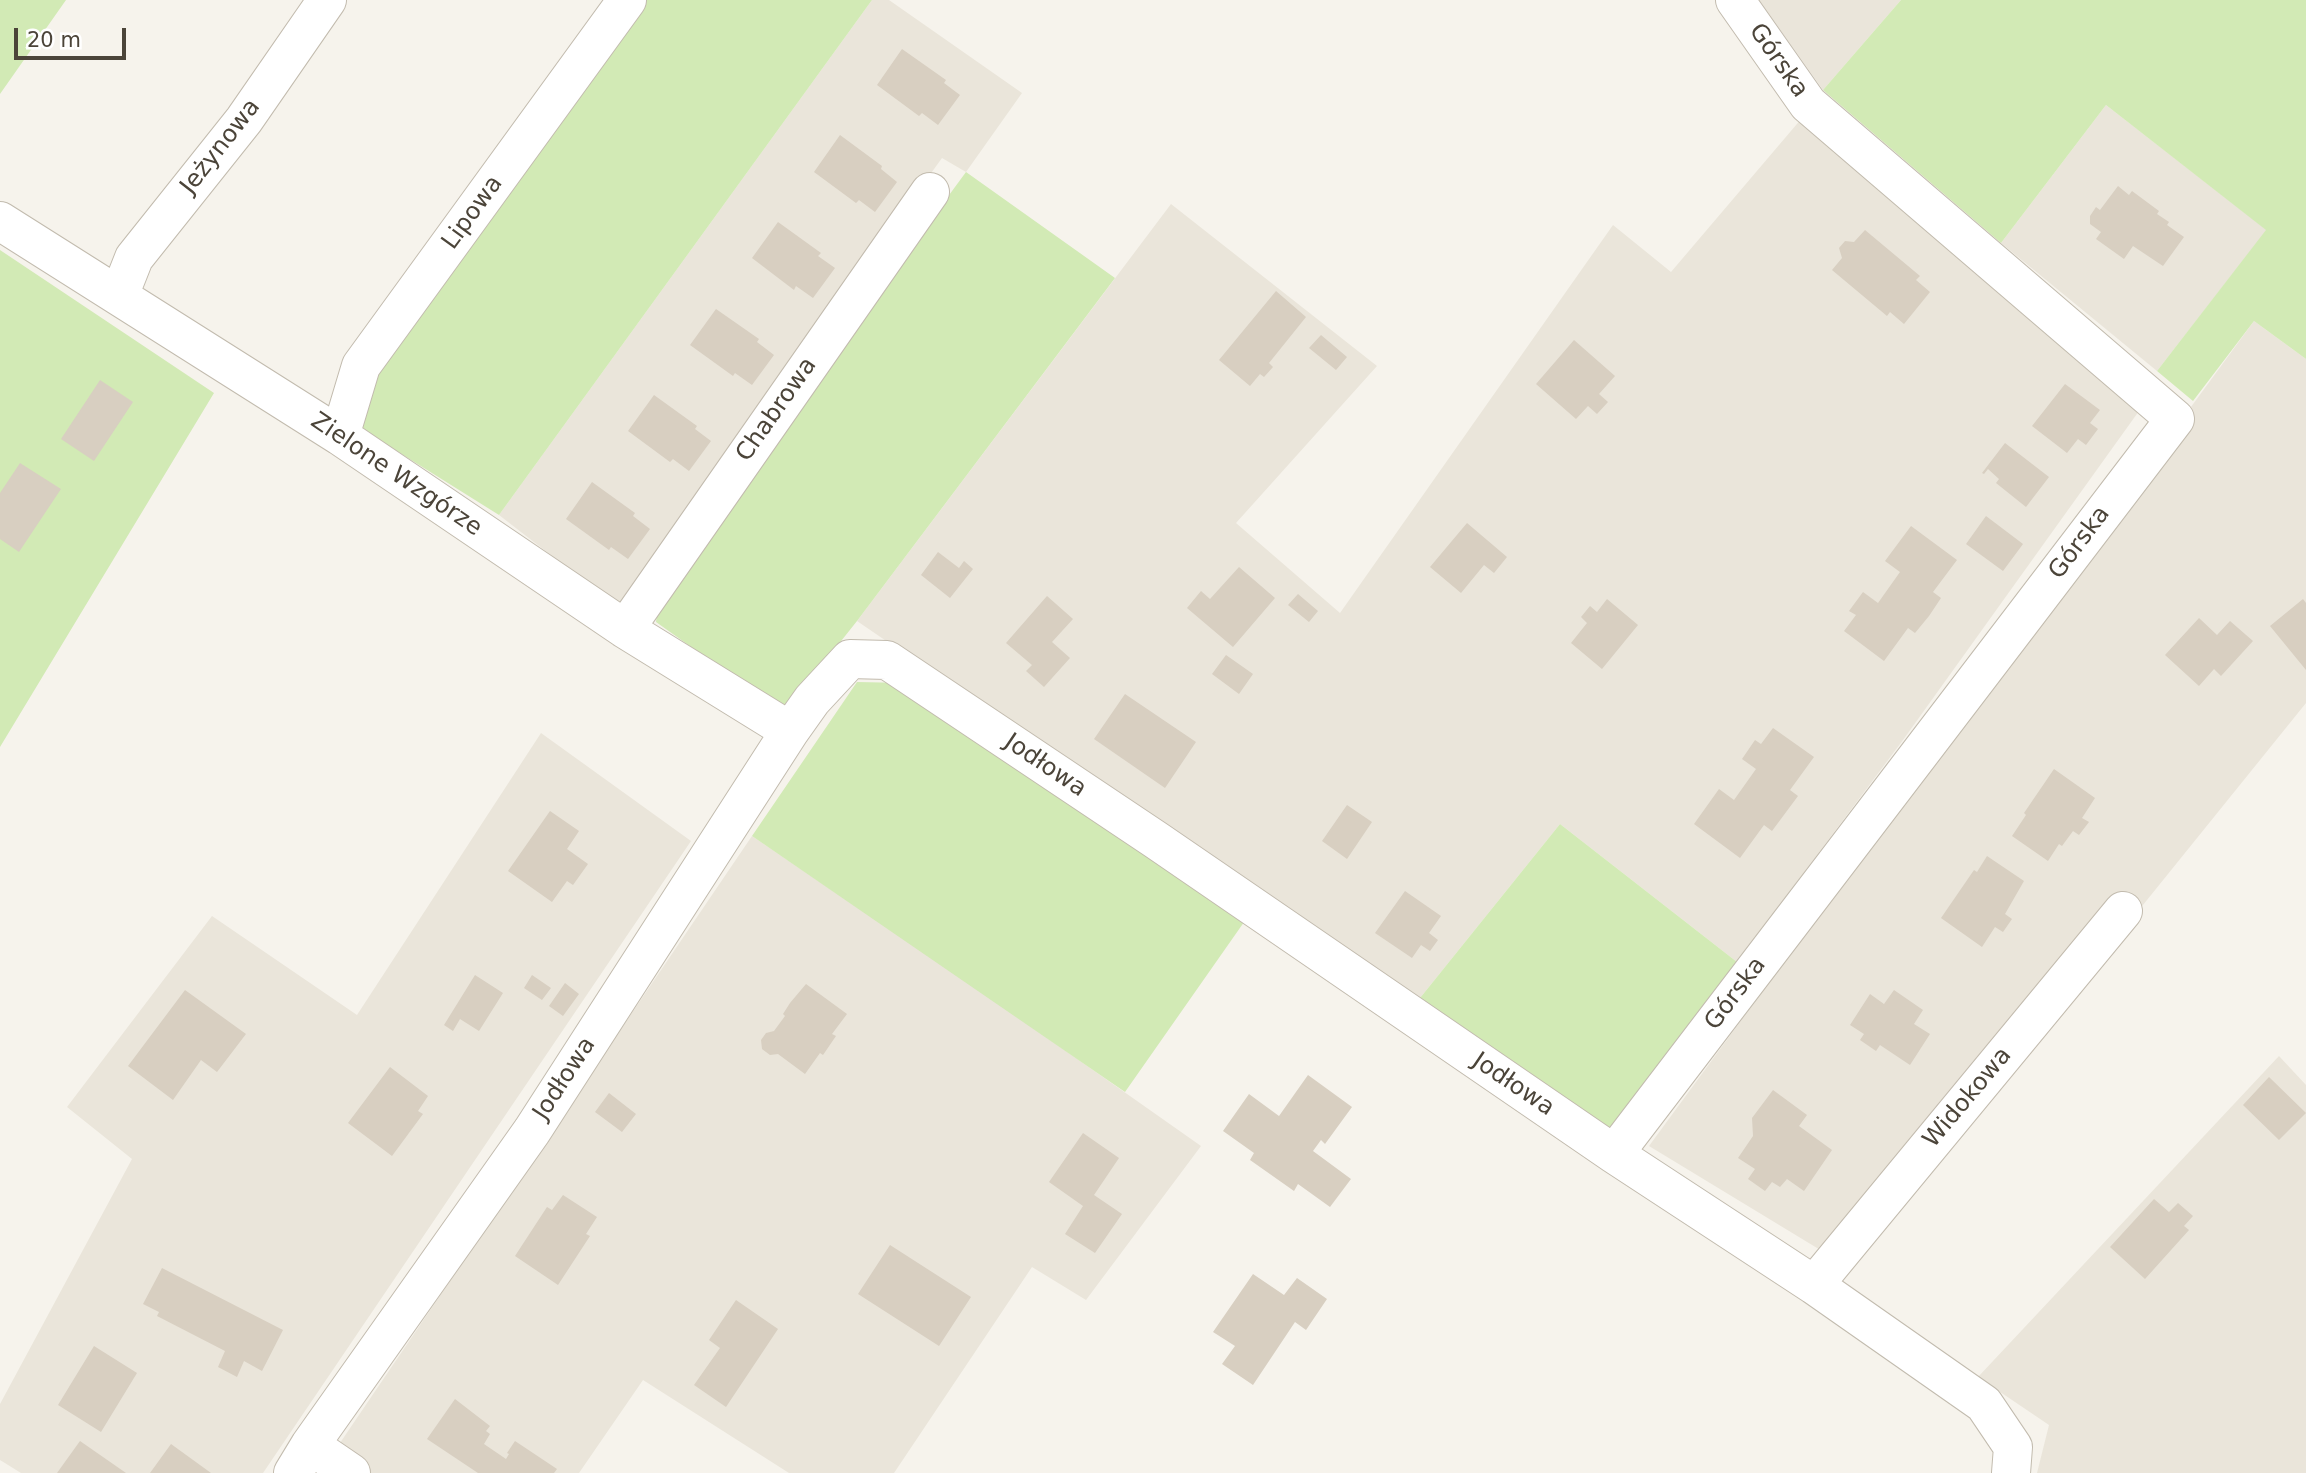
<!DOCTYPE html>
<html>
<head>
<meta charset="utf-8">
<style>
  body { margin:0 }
  #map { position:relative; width:2306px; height:1473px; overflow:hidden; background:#f6f3ec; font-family:"DejaVu Sans",sans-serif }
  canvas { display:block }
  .scale { position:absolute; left:14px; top:28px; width:112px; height:32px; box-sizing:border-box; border:4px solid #4b4439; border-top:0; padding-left:9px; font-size:21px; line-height:24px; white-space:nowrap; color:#4b4439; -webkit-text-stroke:5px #fff; paint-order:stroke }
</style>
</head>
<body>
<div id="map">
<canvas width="2306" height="1473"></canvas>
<div class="scale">20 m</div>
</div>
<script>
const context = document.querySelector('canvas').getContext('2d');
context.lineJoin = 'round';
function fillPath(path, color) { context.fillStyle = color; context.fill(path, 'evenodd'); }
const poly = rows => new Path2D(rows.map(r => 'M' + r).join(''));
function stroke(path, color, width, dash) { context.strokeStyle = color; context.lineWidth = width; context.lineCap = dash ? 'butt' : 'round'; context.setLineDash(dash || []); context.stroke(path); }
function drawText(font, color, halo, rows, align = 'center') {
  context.font = font + ' "DejaVu Sans",sans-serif'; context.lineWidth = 5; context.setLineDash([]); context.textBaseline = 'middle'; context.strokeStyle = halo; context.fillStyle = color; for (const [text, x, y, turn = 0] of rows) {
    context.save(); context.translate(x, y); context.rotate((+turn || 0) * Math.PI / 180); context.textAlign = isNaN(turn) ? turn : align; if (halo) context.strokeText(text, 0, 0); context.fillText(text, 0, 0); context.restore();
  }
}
fillPath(poly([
  [872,0,889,0,1022,93,966,172,942,158,618,607,499,515],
  [1759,0,1901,0,1823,90],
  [2106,105,2267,230,2157,371,2001,243],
  [1802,118,2139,411,1903,740,1737,962,1560,824,1416,1003,857,621,1171,204,1377,366,1236,523,1340,613,1613,225,1671,272],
  [2254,321,2306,359,2306,703,1850,1268,1649,1146],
  [541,733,691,841,263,1473,21,1473,0,1460,0,1404,132,1159,67,1107,212,916,357,1015],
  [752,836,975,987,1201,1146,1086,1300,1032,1267,894,1473,789,1473,643,1380,579,1473,337,1473,325,1465],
  [2279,1056,2306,1085,2306,1473,2037,1473,2049,1425,1978,1377]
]), '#eae5da');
fillPath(poly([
  [0,0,66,0,0,94],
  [643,0,872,0,499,515,360,428,373,371],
  [1901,0,2306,0,2306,359,2254,321,2193,401,2157,371,2266,230,2106,105,2001,243,1823,90],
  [966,172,1115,278,857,621,784,713,656,622,660,589],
  [0,250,214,393,0,747],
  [857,682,906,683,1249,915,1125,1092,752,836],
  [1560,824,1737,962,1616,1130,1600,1131,1416,1003]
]), '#d2eab5');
fillPath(poly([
  [902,49,946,80,944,83,960,95,938,125,922,113,919,116,877,85],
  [840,135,882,166,881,169,897,182,875,212,859,200,856,203,814,172],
  [2118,186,2129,195,2132,191,2159,211,2157,214,2169,222,2167,225,2184,237,2163,266,2133,246,2124,259,2096,239,2101,232,2090,224,2090,216,2096,207,2100,210],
  [778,222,821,253,818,256,835,268,813,298,796,286,794,290,752,258],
  [1865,230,1920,276,1916,280,1930,292,1904,324,1890,312,1887,316,1832,270,1842,258,1839,248,1845,241,1854,242],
  [1276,291,1306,317,1269,363,1273,367,1264,377,1260,374,1250,386,1219,360],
  [716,309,759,339,757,342,774,355,752,385,735,373,733,376,690,345],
  [1321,335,1347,357,1336,370,1309,348],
  [1574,340,1615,376,1599,394,1608,402,1597,414,1588,406,1576,419,1536,384],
  [100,380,133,402,94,461,61,439],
  [2065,384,2100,410,2090,423,2098,429,2086,445,2078,439,2067,453,2032,426],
  [654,395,697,426,695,429,711,441,689,471,673,459,670,462,628,431],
  [2005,443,2049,477,2026,507,1996,483,1999,479,1988,469,1984,474,1982,473],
  [20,463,61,489,19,552,0,539,0,493],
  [592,482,635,513,633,516,650,529,628,559,611,547,609,550,566,519],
  [1986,516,2023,544,2003,571,1966,544],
  [1467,523,1507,557,1494,573,1484,565,1461,593,1430,567],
  [1911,526,1957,560,1933,592,1941,598,1929,616,1915,633,1908,628,1884,661,1844,631,1856,615,1849,611,1863,592,1878,603,1900,572,1885,561],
  [938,552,959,568,964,561,973,569,950,598,921,575],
  [1239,567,1275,598,1233,647,1187,608,1201,591,1210,599],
  [1298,594,1318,611,1309,622,1288,605],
  [1047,596,1073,619,1052,642,1070,658,1044,687,1026,671,1032,665,1006,643],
  [1607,599,1638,625,1602,669,1571,643,1587,623,1581,617,1590,606,1597,612],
  [2303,599,2306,603,2306,670,2270,626],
  [2199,618,2217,635,2230,621,2253,641,2221,676,2214,669,2199,686,2165,655],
  [1226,655,1253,674,1239,694,1212,674],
  [1125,694,1196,742,1165,788,1094,739],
  [1773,728,1814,757,1790,790,1798,796,1772,831,1764,825,1740,858,1694,824,1719,789,1734,800,1756,769,1742,759,1755,740,1761,744],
  [2054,769,2095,798,2082,818,2089,822,2079,835,2073,831,2062,846,2059,844,2048,861,2012,836,2026,815,2024,813],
  [1347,805,1372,822,1347,859,1322,841],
  [550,811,579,831,567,849,588,864,573,885,567,881,552,902,508,871],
  [1987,856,2024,881,2005,914,2012,919,2003,932,1995,927,1982,947,1941,918,1974,870,1977,872],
  [1405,891,1441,916,1429,933,1438,940,1430,951,1421,945,1412,958,1375,933],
  [475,975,503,993,479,1031,460,1019,453,1031,444,1025],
  [532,975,551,988,542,1000,524,988],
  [565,983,579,994,563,1016,549,1006],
  [806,984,847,1014,832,1034,836,1036,823,1055,820,1053,805,1074,778,1054,770,1055,762,1049,761,1040,766,1033,774,1031,785,1016,783,1014,790,1003],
  [185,990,246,1034,217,1072,201,1060,173,1100,128,1066],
  [1894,990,1923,1010,1914,1024,1930,1034,1910,1065,1880,1045,1876,1051,1860,1040,1864,1034,1850,1025,1870,994,1884,1004],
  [390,1067,428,1096,418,1111,423,1114,392,1156,348,1123],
  [1308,1075,1352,1107,1325,1144,1321,1140,1313,1151,1351,1179,1330,1207,1298,1184,1294,1191,1250,1160,1254,1153,1223,1131,1249,1094,1279,1116],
  [2269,1077,2306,1113,2279,1140,2243,1105],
  [1773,1090,1807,1115,1799,1126,1832,1150,1804,1191,1787,1179,1780,1187,1772,1182,1765,1191,1748,1179,1755,1169,1738,1158,1753,1136,1752,1118],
  [609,1093,636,1114,622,1132,595,1112],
  [1083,1133,1119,1158,1094,1195,1122,1214,1095,1253,1065,1234,1083,1206,1049,1182],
  [563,1195,597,1217,586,1234,590,1236,558,1285,515,1256,547,1207,552,1210],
  [2154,1199,2169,1212,2178,1203,2193,1216,2184,1226,2189,1230,2145,1279,2110,1247],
  [890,1245,971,1297,939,1346,858,1294],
  [162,1268,283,1330,262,1371,244,1361,237,1377,218,1367,225,1351,157,1316,159,1312,143,1304],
  [1253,1274,1284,1295,1297,1278,1327,1299,1306,1330,1295,1322,1253,1385,1222,1364,1235,1346,1213,1332],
  [736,1300,778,1329,726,1407,694,1385,720,1348,709,1340],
  [94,1346,137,1373,101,1432,58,1405],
  [455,1399,490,1426,486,1431,490,1434,484,1444,506,1459,509,1454,507,1453,515,1441,557,1469,554,1473,478,1473,427,1439],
  [80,1441,126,1473,57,1473],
  [171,1444,211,1473,150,1473]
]), '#d8cfc1');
const minor = poly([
  [0,221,340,436,625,629,790,731],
  [119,296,134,258,244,120,327,0],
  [340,436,361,366,627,0],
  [625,629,930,192],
  [1614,1154,2175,419,1808,104,1735,0],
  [1814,1285,2123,911],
  [310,1445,351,1473],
  [293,1473,310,1445,532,1131,790,731,812,700,850,659,887,660,1156,840,1614,1154,1814,1285,1984,1404,2013,1447,2011,1473]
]);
stroke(minor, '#c2bbae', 40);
stroke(minor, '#fff', 38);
drawText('24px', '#4b4439', '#fff', [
  ["Górska",1778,61,55],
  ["Jeżynowa",221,147,-52],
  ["Lipowa",473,213,-54],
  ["Chabrowa",777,410,-55],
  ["Zielone Wzgórze",396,475,34],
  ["Górska",2080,543,-53],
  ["Jodłowa",1045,766,34],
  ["Górska",1736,994,-53],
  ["Jodłowa",565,1079,-57],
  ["Jodłowa",1513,1085,34],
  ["Widokowa",1968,1098,-50]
]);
</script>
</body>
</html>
